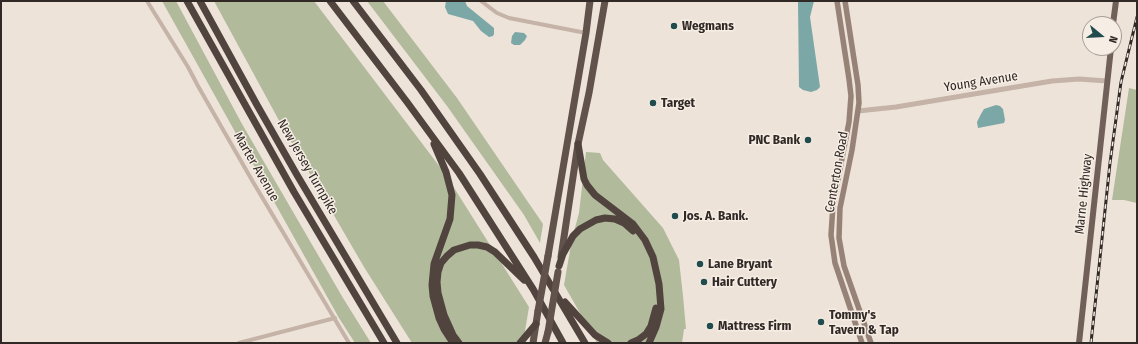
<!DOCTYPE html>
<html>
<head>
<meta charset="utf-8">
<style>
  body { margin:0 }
  #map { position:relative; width:1138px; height:344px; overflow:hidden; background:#ede3d9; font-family:"Fira Sans Condensed",sans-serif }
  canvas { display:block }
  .frame { position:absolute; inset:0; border:2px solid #312926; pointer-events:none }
  .north { position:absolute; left:1082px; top:16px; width:40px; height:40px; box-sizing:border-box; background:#f6ede4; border:1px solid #a79f98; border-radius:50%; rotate:108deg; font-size:11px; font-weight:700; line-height:16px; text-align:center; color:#312926 }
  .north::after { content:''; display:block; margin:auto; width:14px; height:18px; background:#214c4d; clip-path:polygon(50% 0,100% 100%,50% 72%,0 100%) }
</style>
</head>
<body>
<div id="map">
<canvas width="1138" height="344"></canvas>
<div class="frame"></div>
<div class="north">N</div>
</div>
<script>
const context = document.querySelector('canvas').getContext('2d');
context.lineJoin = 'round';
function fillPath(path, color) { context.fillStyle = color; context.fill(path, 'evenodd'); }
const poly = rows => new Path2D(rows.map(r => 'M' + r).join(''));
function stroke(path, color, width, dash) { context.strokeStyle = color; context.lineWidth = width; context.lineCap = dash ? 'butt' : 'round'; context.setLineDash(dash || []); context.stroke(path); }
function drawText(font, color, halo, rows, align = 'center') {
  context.font = font + ' "Fira Sans Condensed",sans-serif'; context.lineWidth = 3; context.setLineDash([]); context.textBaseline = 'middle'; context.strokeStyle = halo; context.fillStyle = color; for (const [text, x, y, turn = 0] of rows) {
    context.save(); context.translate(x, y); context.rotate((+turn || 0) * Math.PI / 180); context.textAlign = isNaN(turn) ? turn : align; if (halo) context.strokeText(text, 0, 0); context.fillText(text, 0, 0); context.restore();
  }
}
fillPath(poly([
  [162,1,176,1,242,124,343,298,371,343,355,343,339,318],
  [214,1,314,1,446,175,529,307,523,343,412,343,364,267,282,126],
  [367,1,383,1,457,98,543,224,540,243,524,215,447,106],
  [1129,88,1137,90,1137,203,1124,200,1112,200],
  [586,152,600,153,603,160,663,228,679,260,683,296,686,329,684,329,682,343,597,343,564,285,572,239,579,213]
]), '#b1ba9b');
fillPath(poly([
  [446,1,465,1,467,6,494,28,494,34,493,36,489,37,481,31,473,21,448,14,445,7],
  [798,1,814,1,810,17,820,87,817,90,811,92,803,90,799,87],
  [515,32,524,33,527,36,525,40,520,45,514,45,511,43,512,36],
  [996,105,1000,106,1003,109,1005,120,1004,123,978,128,977,122,981,114,984,109]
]), '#7ba7a7');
stroke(poly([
  [147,1,188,67,198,86,253,182,349,343],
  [481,1,497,13,509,18,586,33],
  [239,343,335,318]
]), '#c4b3a6', 4);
stroke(poly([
  [858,111,896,107,1052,81,1079,79,1107,81]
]), '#c4b3a6', 5);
stroke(poly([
  [837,1,849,79,851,96,849,122,833,205,831,235,835,263,862,343],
  [845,1,858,85,859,103,852,150,840,208,839,238,844,266,871,343]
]), '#978278', 5.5);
stroke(poly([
  [1113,24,1116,1],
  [1079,343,1111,48]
]), '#716059', 6);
stroke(poly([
  [548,256,586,33,590,1],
  [561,257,578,144,589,93,605,1],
  [533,343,538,311],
  [545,343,548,332]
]), '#61524c', 7);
stroke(poly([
  [187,1,294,192,384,343],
  [200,1,257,105,297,175,397,343],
  [330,1,407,102,459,173,533,289,563,343],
  [353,1,421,90,480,174,534,257,585,343],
  [434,144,446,172,452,195,450,219,434,264,432,285,433,296,439,318,444,329,453,343],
  [578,144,584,179,587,185,595,195,633,224,645,240,653,257,659,284,661,309,656,327,649,343],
  [559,266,563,254,573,236,580,229,596,220,605,218,615,219,624,223,633,231],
  [565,302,595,335,608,343],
  [459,343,453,335,444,315,438,293,437,282,438,272,441,263,447,256,454,250,470,245,478,245,487,247,495,252,524,280],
  [520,343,536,324],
  [631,343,638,340,646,334,651,326,656,308]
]), '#51433e', 7);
const rail = poly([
  [1091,343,1110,163,1121,82,1137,17]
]);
stroke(rail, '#312926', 3);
stroke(rail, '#f6ede4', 1.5, [4.5]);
stroke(poly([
  [538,311,548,256],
  [548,332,558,272]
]), '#61524c', 7);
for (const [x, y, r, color] of [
  [674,26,4,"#214c4d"],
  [653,103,4,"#214c4d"],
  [808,140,4,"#214c4d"],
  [675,216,4,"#214c4d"],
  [700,264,4,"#214c4d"],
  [704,282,4,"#214c4d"],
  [821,322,4,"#214c4d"],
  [710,326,4,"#214c4d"]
]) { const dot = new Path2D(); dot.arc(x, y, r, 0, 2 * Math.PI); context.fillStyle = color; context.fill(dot); stroke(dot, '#f6ede4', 1.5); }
drawText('bold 13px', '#312926', '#f6ede4', [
  ["Wegmans",682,26],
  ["Target",661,103],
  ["PNC Bank",800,140,"right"],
  ["Jos. A. Bank.",683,216],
  ["Lane Bryant",708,264],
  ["Hair Cuttery",712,282],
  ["Tommy's",829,315],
  ["Tavern & Tap",829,330],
  ["Mattress Firm",718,326]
], 'left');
drawText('13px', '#312926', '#f6ede4', [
  ["Young Avenue",981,82,-9],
  ["Marter Avenue",256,167,60],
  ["New Jersey Turnpike",307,167,60],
  ["Centerton Road",837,172,-80],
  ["Marne Highway",1084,194,-84]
]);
</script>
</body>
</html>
